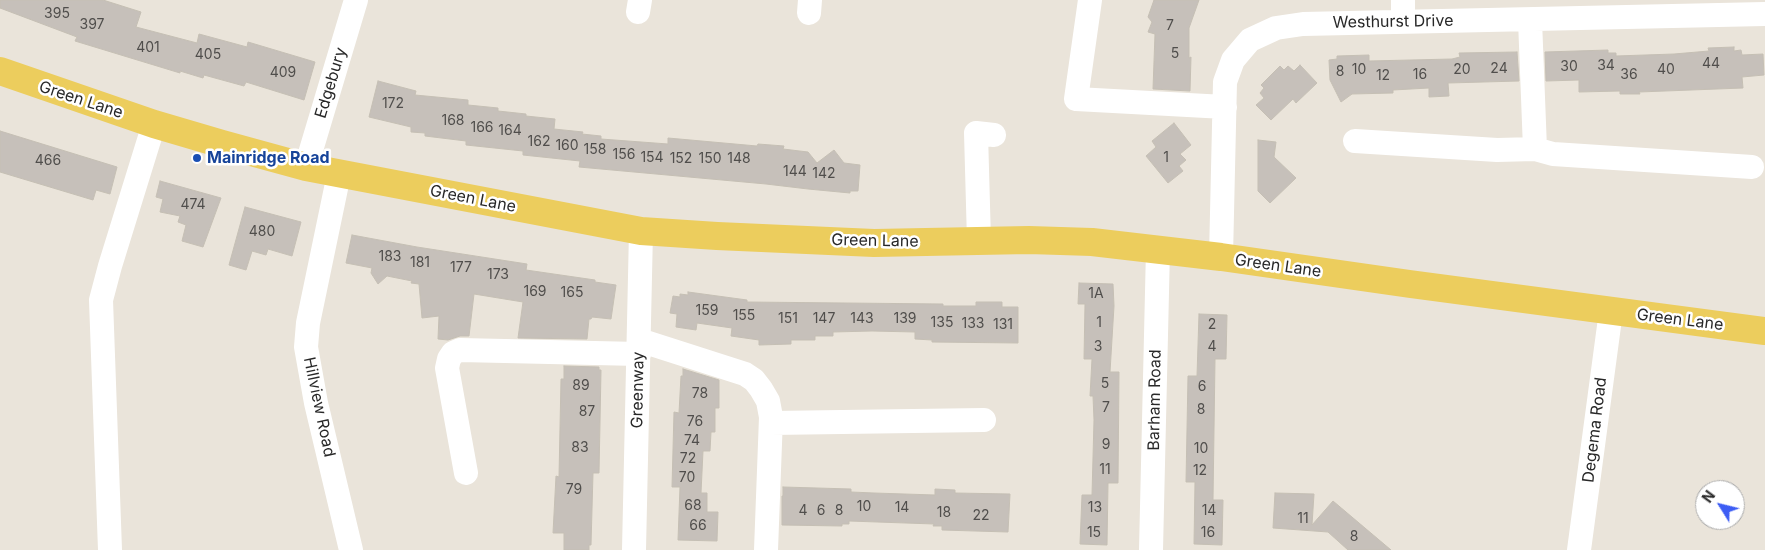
<!DOCTYPE html>
<html>
<head>
<meta charset="utf-8">
<style>
  body { margin:0 }
  #map { position:relative; width:1765px; height:550px; overflow:hidden; background:#eae4da; font-family:Inter,sans-serif }
  canvas { display:block }
  .north { position:absolute; left:1695px; top:480px; width:50px; height:50px; box-sizing:border-box; background:#fff; border:1px solid #a9a9a9; border-radius:50%; rotate:306deg; font-size:14px; font-weight:700; line-height:20px; text-align:center; color:#282828 }
  .north::after { content:''; display:block; margin:auto; width:18px; height:22px; background:#3d5df4; clip-path:polygon(50% 0,100% 100%,50% 72%,0 100%) }
</style>
</head>
<body>
<div id="map">
<canvas width="1765" height="550"></canvas>
<div class="north">N</div>
</div>
<script>
const context = document.querySelector('canvas').getContext('2d');
context.lineJoin = 'round';
function fillPath(path, color) { context.fillStyle = color; context.fill(path, 'evenodd'); }
const poly = rows => new Path2D(rows.map(r => 'M' + r).join(''));
function stroke(path, color, width, dash) { context.strokeStyle = color; context.lineWidth = width; context.lineCap = dash ? 'butt' : 'round'; context.setLineDash(dash || []); context.stroke(path); }
function drawText(font, color, halo, rows, align = 'center') {
  context.font = font + ' Inter,sans-serif'; context.lineWidth = 5; context.setLineDash([]); context.textBaseline = 'middle'; context.strokeStyle = halo; context.fillStyle = color; for (const [text, x, y, turn = 0] of rows) {
    context.save(); context.translate(x, y); context.rotate((+turn || 0) * Math.PI / 180); context.textAlign = isNaN(turn) ? turn : align; if (halo) context.strokeText(text, 0, 0); context.fillText(text, 0, 0); context.restore();
  }
}
const building = poly([
  [0,0,103,0,141,12,136,27,197,43,199,34,247,47,248,42,315,62,304,100,246,82,244,86,204,75,203,78,180,71,180,73,75,41,77,37,0,8,0,0],
  [1154,0,1199,0,1189,28,1189,58,1191,57,1190,91,1153,89,1155,34,1148,32,1152,22,1148,17,1154,0],
  [1734,47,1734,51,1741,50,1742,55,1763,54,1764,75,1742,77,1743,88,1639,92,1640,94,1620,94,1620,91,1579,92,1579,80,1546,81,1545,52,1608,50,1608,53,1616,53,1616,56,1674,54,1709,51,1708,48,1734,47],
  [1517,52,1519,81,1448,83,1449,96,1429,97,1429,88,1393,90,1393,93,1352,94,1341,102,1330,80,1329,60,1337,59,1337,56,1369,55,1369,61,1452,59,1460,57,1459,53,1517,52],
  [1300,65,1317,83,1296,103,1293,99,1271,120,1256,105,1264,98,1260,93,1264,88,1261,85,1280,66,1284,70,1288,66,1294,71,1300,65],
  [378,81,416,91,415,95,468,100,468,105,498,108,498,111,526,114,526,116,555,119,554,129,583,132,582,134,601,136,601,139,668,144,668,138,757,146,758,144,784,146,783,149,808,152,817,163,834,150,844,163,860,165,858,191,850,191,850,193,808,189,766,184,579,167,580,161,523,155,523,151,466,145,466,141,425,136,425,133,411,132,411,127,369,117,378,81],
  [1174,123,1191,145,1180,154,1186,160,1179,166,1183,171,1168,183,1146,156,1156,147,1152,141,1174,123],
  [0,131,117,167,110,194,96,190,93,200,0,172,0,131],
  [1258,140,1276,142,1274,157,1296,178,1270,203,1258,191,1258,140],
  [160,181,221,198,203,247,182,241,186,225,178,222,180,216,160,212,163,199,156,197,160,181],
  [245,207,301,222,292,256,268,249,266,255,252,251,246,270,229,265,245,207],
  [352,235,417,247,527,264,526,270,595,280,595,282,616,285,611,319,592,317,591,319,589,319,587,339,518,338,523,302,474,294,469,336,460,336,448,340,438,339,439,316,422,318,419,284,411,283,412,281,387,276,378,284,371,273,372,268,346,263,352,235],
  [1079,283,1113,284,1114,306,1110,372,1119,372,1118,483,1108,483,1107,545,1080,544,1082,495,1092,495,1094,420,1093,396,1090,396,1092,359,1084,359,1085,304,1078,304,1079,283],
  [688,292,747,300,747,302,943,304,943,306,976,306,976,302,1002,302,1002,307,1018,307,1018,343,932,342,932,340,915,339,915,332,872,331,833,332,833,336,815,336,815,340,791,340,791,344,759,345,759,340,731,336,732,328,697,323,696,330,676,327,677,314,670,313,673,296,680,297,680,294,688,295,688,292],
  [1199,314,1227,315,1226,359,1215,359,1213,500,1223,500,1222,545,1194,544,1195,482,1186,482,1188,376,1197,376,1199,314],
  [564,366,599,367,599,370,601,370,599,473,593,473,591,545,589,545,589,550,564,550,564,533,553,533,556,476,559,477,561,379,564,379,564,366],
  [683,369,719,380,719,408,715,408,715,432,711,432,710,451,703,451,701,493,707,493,707,512,718,512,717,541,678,540,680,487,672,487,674,412,679,413,681,376,683,376,683,369],
  [783,487,851,489,851,492,874,493,935,495,935,489,955,490,955,493,1010,494,1008,532,942,530,942,526,933,526,934,524,849,521,849,524,842,524,842,526,782,525,782,496,783,496,783,487],
  [1275,493,1314,494,1312,525,1333,501,1391,550,1348,550,1328,532,1273,528,1275,493]
]);
fillPath(building, '#c6c0ba');
stroke(building, '#c5bfb4', 1);
stroke(poly([
  [1090,0,1076,99,1225,107],
  [1403,0,1403,22],
  [638,12,640,0],
  [809,13,810,0],
  [1355,141,1497,150,1535,149,1530,20],
  [1535,149,1553,154,1752,167],
  [306,167,356,0],
  [339,174,308,323,306,347,316,403,351,550],
  [979,241,976,133,994,135],
  [1221,257,1225,82,1233,60,1250,40,1276,28,1303,24,1765,14],
  [639,340,745,374,754,380,761,389,768,401,771,417,766,550],
  [771,423,984,420],
  [466,473,447,368,449,359,453,353,460,350,639,354],
  [110,550,101,300,110,266,154,124],
  [634,550,641,231],
  [1151,550,1158,249],
  [1579,550,1611,311]
]), '#fff', 24);
stroke(poly([
  [0,71,154,124,222,144,306,167,641,231,717,236,874,243,1029,240,1092,242,1221,257,1410,284,1765,331]
]), '#eccd5d', 28);
for (const [x, y, r, color] of [
  [197,158,5,"#1a4fb4"]
]) { const dot = new Path2D(); dot.arc(x, y, r, 0, 2 * Math.PI); context.fillStyle = color; context.fill(dot); stroke(dot, '#fff', 2); }
drawText('14px', '#504e4c', null, [
  ["395",57,14],
  ["397",92,25],
  ["7",1170,26],
  ["401",148,48],
  ["5",1175,54],
  ["405",208,55],
  ["44",1711,64],
  ["34",1606,66],
  ["30",1569,67],
  ["24",1499,69],
  ["10",1359,70],
  ["20",1462,70],
  ["40",1666,70],
  ["8",1340,72],
  ["409",283,73],
  ["16",1420,75],
  ["36",1629,75],
  ["12",1383,76],
  ["172",393,104],
  ["168",453,121],
  ["166",482,128],
  ["164",510,131],
  ["162",539,142],
  ["160",567,146],
  ["158",595,150],
  ["156",624,155],
  ["154",652,158],
  ["1",1166,158],
  ["152",681,159],
  ["150",710,159],
  ["148",739,159],
  ["466",48,161],
  ["144",795,172],
  ["142",824,174],
  ["474",193,205],
  ["480",262,232],
  ["183",390,257],
  ["181",420,263],
  ["177",461,268],
  ["173",498,275],
  ["169",535,292],
  ["165",572,293],
  ["1A",1096,294],
  ["159",707,311],
  ["155",744,316],
  ["151",788,319],
  ["147",824,319],
  ["143",862,319],
  ["139",905,319],
  ["135",942,323],
  ["1",1099,323],
  ["133",973,324],
  ["131",1003,325],
  ["2",1212,325],
  ["3",1098,347],
  ["4",1212,347],
  ["5",1105,384],
  ["89",581,386],
  ["6",1202,387],
  ["78",700,394],
  ["7",1106,408],
  ["8",1201,410],
  ["87",587,412],
  ["76",695,422],
  ["74",692,441],
  ["9",1106,445],
  ["83",580,448],
  ["10",1201,449],
  ["72",688,459],
  ["11",1105,470],
  ["12",1200,471],
  ["70",687,478],
  ["79",574,490],
  ["68",693,506],
  ["10",864,507],
  ["14",902,508],
  ["13",1095,508],
  ["4",803,511],
  ["6",821,511],
  ["8",839,511],
  ["14",1209,511],
  ["18",944,513],
  ["22",981,516],
  ["11",1303,519],
  ["66",698,526],
  ["15",1094,533],
  ["16",1208,533],
  ["8",1354,537]
]);
drawText('16px', '#282828', '#fff', [
  ["Westhurst Drive",1393,22,-1],
  ["Edgebury",331,83,-73],
  ["Green Lane",81,100,18],
  ["Green Lane",473,199,11],
  ["Green Lane",875,241,1],
  ["Green Lane",1278,266,8],
  ["Green Lane",1680,320,7],
  ["Greenway",638,390,-89],
  ["Barham Road",1155,400,-89],
  ["Hillview Road",319,407,78],
  ["Degema Road",1595,430,-83]
]);
drawText('bold 16px', '#164399', '#fff', [
  ["Mainridge Road",207,158]
], 'left');
</script>
</body>
</html>
